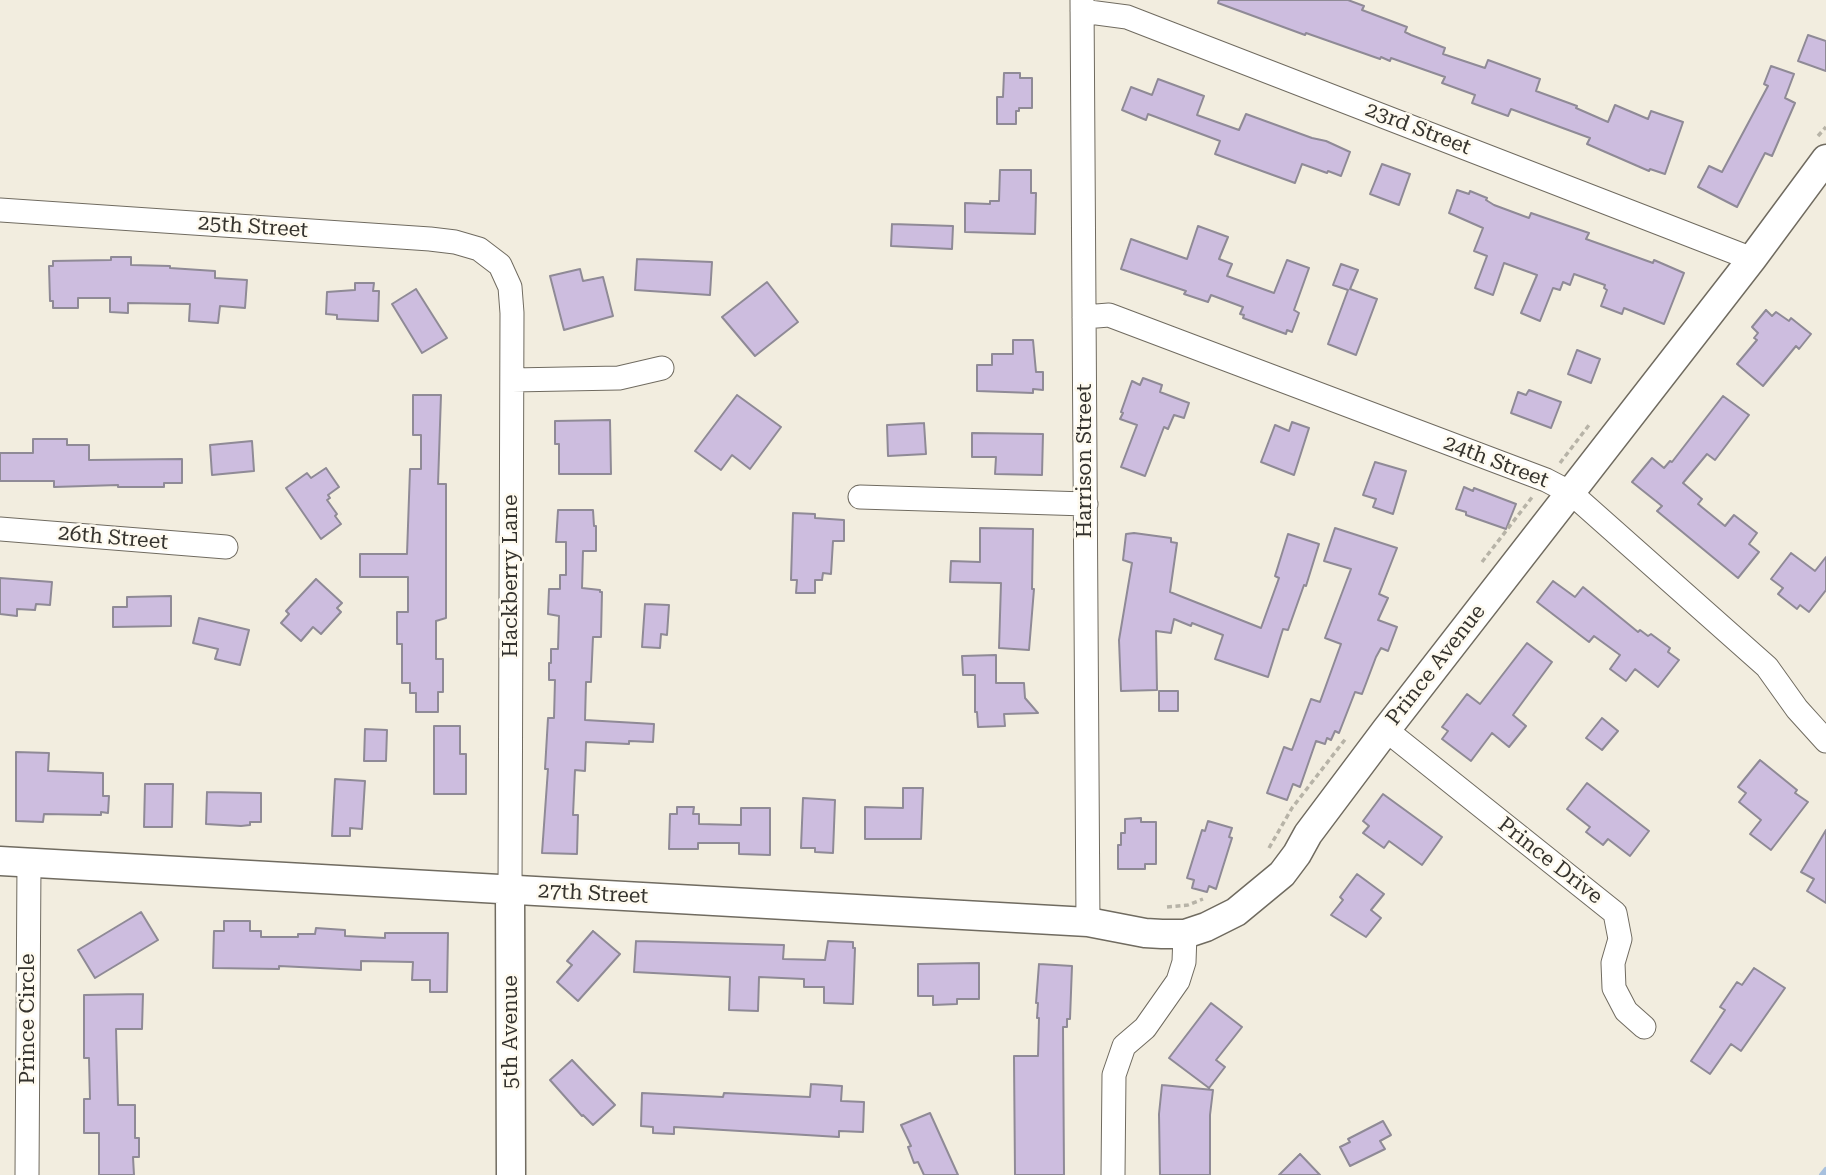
<!DOCTYPE html>
<html>
<head>
<meta charset="utf-8">
<style>
  body { margin:0 }
  canvas { display:block; background:#f2eddf }
</style>
</head>
<body>
<canvas width="1826" height="1175"></canvas>
<script>
const context = document.querySelector('canvas').getContext('2d');
context.lineJoin = 'round';
const poly = rows => new Path2D(rows.map(r => 'M' + r).join(''));
function stroke(path, color, width, dash) { context.strokeStyle = color; context.lineWidth = width; context.lineCap = dash ? 'butt' : 'round'; context.setLineDash(dash || []); context.stroke(path); }
function fillPath(path, color) { context.fillStyle = color; context.fill(path, 'evenodd'); }
function drawText(font, color, halo, rows, align = 'center') {
  context.font = font + ' "Roboto Serif",serif'; context.lineWidth = 5; context.setLineDash([]); context.textBaseline = 'middle'; context.strokeStyle = halo; context.fillStyle = color; for (const [text, x, y, turn = 0] of rows) {
    context.save(); context.translate(x, y); context.rotate((+turn || 0) * Math.PI / 180); context.textAlign = isNaN(turn) ? turn : align; if (halo) context.strokeText(text, 0, 0); context.fillText(text, 0, 0); context.restore();
  }
}
stroke(poly([
  [1822,1175,1826,1170]
]), '#a7c0de', 6);
const building = poly([
  [1219,0,1348,0,1364,6,1362,10,1407,27,1405,32,1411,35,1445,48,1443,54,1485,68,1488,60,1540,79,1536,91,1577,106,1576,108,1608,122,1615,105,1648,119,1651,111,1683,122,1665,174,1650,169,1649,171,1587,144,1590,138,1511,109,1508,116,1472,103,1475,95,1442,83,1445,77,1391,58,1390,61,1381,57,1380,59,1306,33,1305,35,1218,3,1219,0],
  [1808,35,1826,41,1826,71,1798,61,1808,35],
  [1771,66,1794,74,1785,98,1795,103,1772,156,1765,153,1737,207,1698,187,1709,166,1722,172,1768,86,1764,84,1771,66],
  [1004,73,1020,73,1020,78,1032,78,1032,108,1019,108,1019,111,1016,111,1016,124,997,124,997,97,1003,97,1004,73],
  [1158,79,1204,96,1197,115,1239,130,1246,114,1312,138,1326,141,1350,152,1341,176,1328,171,1327,173,1302,164,1295,183,1215,154,1220,141,1148,114,1146,120,1122,110,1131,87,1152,95,1158,79],
  [1382,164,1410,174,1399,205,1370,194,1382,164],
  [1000,170,1031,170,1031,193,1036,193,1035,234,965,232,965,203,990,204,990,201,999,201,1000,170],
  [1457,190,1469,194,1470,191,1487,198,1486,200,1494,205,1529,218,1531,213,1589,233,1586,239,1653,263,1654,260,1684,273,1664,324,1624,308,1622,314,1601,306,1607,290,1604,288,1605,285,1574,274,1570,285,1563,282,1560,290,1553,288,1540,321,1521,313,1537,275,1504,263,1493,295,1475,288,1487,256,1474,251,1483,228,1449,213,1457,190],
  [892,224,953,226,952,249,891,246,892,224],
  [1198,226,1228,237,1219,259,1232,264,1227,276,1274,293,1287,260,1309,268,1294,310,1299,313,1292,332,1287,330,1286,334,1243,318,1244,315,1240,314,1243,307,1211,295,1208,302,1184,294,1186,291,1121,269,1131,239,1187,259,1198,226],
  [111,257,131,257,131,265,170,266,170,268,215,271,215,278,247,280,245,308,220,306,218,323,189,321,190,304,128,303,128,313,110,312,110,298,78,298,78,308,53,308,53,301,50,301,49,266,53,266,53,261,111,260,111,257],
  [637,259,712,262,710,295,635,290,637,259],
  [1341,264,1358,270,1350,289,1377,299,1356,355,1328,344,1348,290,1333,285,1341,264],
  [580,269,583,281,603,277,613,316,564,330,550,276,580,269],
  [767,282,798,322,755,356,722,317,767,282],
  [355,283,374,283,373,291,379,291,378,321,337,319,337,315,326,314,327,292,355,290,355,283],
  [416,289,447,338,422,353,392,304,416,289],
  [1766,310,1772,316,1776,312,1789,321,1791,318,1811,334,1799,349,1796,346,1763,386,1737,364,1757,340,1754,338,1758,333,1752,327,1766,310],
  [1013,340,1033,340,1036,372,1043,372,1043,390,1033,389,1033,393,977,391,977,365,992,365,992,354,1013,354,1013,340],
  [1577,350,1600,359,1591,383,1568,374,1577,350],
  [1143,378,1162,385,1160,392,1189,403,1184,418,1174,415,1168,429,1164,427,1145,476,1121,467,1137,425,1120,419,1123,413,1121,412,1132,381,1140,385,1143,378],
  [1529,390,1561,402,1551,428,1511,413,1518,392,1526,395,1529,390],
  [413,395,441,395,438,484,446,484,446,618,436,621,436,659,443,659,443,692,438,692,438,712,416,712,416,693,410,693,410,683,402,683,402,644,397,644,397,612,408,612,408,577,360,577,360,554,407,554,410,469,421,469,421,435,413,435,413,395],
  [737,395,781,427,750,469,732,455,721,470,695,451,737,395],
  [1723,396,1749,415,1715,460,1707,454,1683,483,1702,499,1698,504,1725,526,1734,515,1757,533,1749,544,1759,552,1738,578,1657,511,1662,506,1632,482,1652,458,1664,468,1670,461,1672,462,1723,396],
  [610,420,611,474,559,474,559,444,555,444,555,421,610,420],
  [1292,422,1309,428,1294,475,1261,462,1275,425,1289,431,1292,422],
  [924,423,926,454,888,456,887,425,924,423],
  [972,433,1043,434,1042,475,995,474,996,457,972,457,972,433],
  [33,439,67,439,67,445,89,445,89,460,182,459,182,483,164,483,164,487,118,487,118,485,54,487,54,481,0,481,0,453,33,453,33,439],
  [252,441,254,471,212,475,210,445,252,441],
  [1375,462,1406,471,1393,514,1373,507,1376,499,1363,495,1375,462],
  [326,468,339,487,328,495,330,498,327,500,337,514,335,516,341,524,321,539,286,488,307,473,311,478,326,468],
  [1464,487,1473,491,1474,488,1516,504,1506,529,1466,515,1466,512,1456,509,1464,487],
  [558,510,593,510,594,526,596,526,596,551,583,551,582,588,600,590,600,592,602,592,601,637,593,637,591,682,586,682,585,720,654,724,653,742,629,741,629,744,586,742,585,771,575,770,573,815,578,815,577,854,542,853,548,769,545,769,548,718,554,718,555,680,549,680,549,663,551,663,551,649,558,649,559,616,548,614,549,589,560,589,560,575,566,575,566,542,556,542,558,510],
  [793,513,815,514,815,518,844,520,844,541,833,541,831,574,823,573,822,580,815,580,815,593,796,593,797,580,791,580,793,513],
  [980,528,1033,529,1032,589,1034,589,1029,650,999,648,1001,583,950,582,951,561,980,562,980,528],
  [1335,528,1397,548,1379,594,1388,598,1378,620,1397,627,1388,651,1381,648,1376,657,1362,694,1355,692,1339,733,1335,731,1331,740,1327,738,1325,744,1316,741,1300,787,1293,784,1287,800,1267,793,1284,747,1292,750,1311,699,1320,702,1341,644,1325,638,1351,569,1324,561,1335,528],
  [1134,533,1171,538,1171,542,1177,543,1170,592,1261,628,1279,578,1275,576,1288,534,1319,544,1306,586,1304,585,1288,630,1283,629,1268,677,1215,659,1223,635,1192,623,1191,626,1174,619,1171,633,1156,631,1157,690,1121,691,1119,640,1132,563,1123,560,1126,534,1134,533],
  [1791,553,1815,571,1826,557,1826,590,1809,612,1800,605,1797,609,1778,594,1783,588,1771,579,1791,553],
  [0,578,52,582,50,605,36,604,35,610,17,609,17,616,0,614,0,578],
  [316,579,342,603,337,608,341,612,321,634,313,627,301,641,281,623,289,614,286,611,316,579],
  [1553,581,1575,597,1583,587,1638,632,1640,630,1648,636,1651,634,1670,648,1668,652,1679,660,1658,687,1635,669,1626,681,1610,669,1620,655,1594,636,1589,642,1537,602,1553,581],
  [171,596,171,626,113,627,113,607,127,607,127,597,171,596],
  [645,604,669,605,667,635,661,634,660,648,642,647,645,604],
  [199,618,249,630,240,665,215,659,218,649,193,643,199,618],
  [1527,643,1552,662,1513,715,1526,726,1509,747,1492,733,1471,761,1442,739,1448,731,1442,727,1467,694,1480,704,1527,643],
  [996,655,996,683,1024,683,1025,698,1038,713,1004,714,1005,726,978,727,977,712,975,712,975,675,963,675,962,656,996,655],
  [1159,691,1178,691,1178,711,1159,711,1159,691],
  [1602,718,1618,731,1602,750,1586,738,1602,718],
  [434,726,460,726,460,754,466,754,466,794,434,794,434,726],
  [365,729,387,730,386,761,364,761,365,729],
  [16,752,49,753,48,771,103,773,103,796,109,796,108,813,101,812,101,815,44,814,43,822,16,821,16,752],
  [1760,760,1797,790,1795,793,1808,802,1771,850,1750,834,1761,820,1739,802,1746,793,1738,787,1760,760],
  [335,779,365,781,362,829,350,828,350,836,332,836,335,779],
  [1587,783,1649,831,1630,856,1608,839,1603,845,1586,832,1590,827,1567,809,1587,783],
  [145,784,173,784,172,827,144,827,145,784],
  [903,788,923,788,921,839,865,839,865,807,903,808,903,788],
  [207,792,261,793,261,822,250,822,250,825,241,826,206,824,207,792],
  [1383,794,1442,837,1422,865,1389,841,1384,848,1363,833,1369,826,1363,821,1383,794],
  [803,798,835,800,833,853,815,852,815,848,801,848,803,798],
  [677,807,694,807,693,814,699,814,699,824,741,825,741,808,770,808,770,855,739,854,739,843,698,843,698,849,669,849,670,814,677,814,677,807],
  [1141,818,1141,822,1156,822,1156,864,1145,864,1145,869,1118,869,1118,845,1121,845,1121,833,1125,833,1125,819,1141,818],
  [1208,821,1232,828,1229,837,1232,838,1216,889,1209,886,1207,892,1192,888,1194,880,1187,878,1202,830,1205,831,1208,821],
  [1826,830,1826,903,1807,891,1814,879,1801,872,1826,830],
  [1357,874,1384,894,1371,910,1381,918,1366,937,1331,915,1343,900,1340,897,1357,874],
  [141,912,158,940,95,978,78,950,141,912],
  [224,921,250,921,250,931,261,931,261,937,298,937,298,934,315,934,316,928,345,930,345,936,385,938,385,933,448,933,447,992,430,992,430,980,412,980,413,962,361,961,361,970,279,966,279,969,213,968,214,931,224,931,224,921],
  [593,931,620,954,578,1001,557,982,572,965,567,961,593,931],
  [636,941,784,945,783,959,825,960,828,941,853,942,853,948,855,948,853,1004,824,1003,824,987,804,987,804,979,759,977,758,1011,729,1010,730,977,634,972,636,941],
  [979,963,979,999,957,999,957,1004,933,1005,933,996,918,996,918,964,979,963],
  [1039,964,1072,966,1070,1019,1067,1019,1067,1027,1063,1027,1064,1175,1015,1175,1014,1056,1038,1056,1039,1018,1037,1018,1038,1003,1036,1003,1039,964],
  [1754,968,1785,988,1741,1051,1731,1044,1710,1074,1691,1061,1725,1010,1720,1007,1737,982,1742,985,1754,968],
  [143,994,142,1029,116,1029,118,1105,135,1105,135,1138,139,1138,139,1157,133,1157,134,1175,99,1175,99,1133,84,1133,84,1099,90,1099,89,1058,84,1058,84,995,143,994],
  [1211,1003,1242,1027,1216,1060,1225,1067,1209,1088,1169,1058,1211,1003],
  [572,1060,615,1105,593,1125,583,1115,582,1116,550,1080,572,1060],
  [811,1084,842,1086,841,1101,864,1102,863,1132,839,1131,839,1137,674,1127,674,1134,653,1133,653,1127,641,1126,642,1093,723,1097,724,1093,810,1097,811,1084],
  [1162,1085,1213,1090,1210,1115,1210,1175,1160,1175,1159,1114,1162,1085],
  [930,1113,958,1175,924,1175,918,1162,914,1163,908,1147,911,1146,901,1125,930,1113],
  [1383,1121,1391,1135,1380,1141,1385,1149,1350,1166,1340,1147,1350,1142,1348,1139,1383,1121],
  [1300,1154,1320,1175,1279,1175,1300,1154]
]);
fillPath(building, '#cdbddf');
stroke(building, '#8f8a96', 2);
const minor = poly([
  [1082,0,1088,922],
  [1082,11,1127,17,1752,259],
  [0,210,430,239,455,242,479,249,500,265,510,287,512,313,510,890],
  [1084,317,1109,315,1546,480,1571,493,1767,667,1797,709,1826,741],
  [512,380,619,378,662,368],
  [860,497,1086,504],
  [0,529,226,547],
  [1386,730,1615,913,1620,939,1613,963,1614,988,1626,1011,1644,1027],
  [27,1175,29,863],
  [1113,1175,1114,1075,1124,1046,1145,1028,1178,981,1184,962,1185,934]
]);
const tertiary = poly([
  [0,861,1088,922,1145,933,1162,934,1185,934,1206,927,1236,912,1282,874,1297,854,1308,834,1386,730,1752,259,1826,159],
  [510,890,511,1175]
]);
stroke(minor, '#706b60', 25);
stroke(tertiary, '#706b60', 31);
stroke(poly([
  [1818,136,1826,127],
  [1560,463,1589,425],
  [1482,562,1533,496],
  [1269,848,1292,808,1347,737],
  [1167,907,1188,905,1203,899]
]), '#b7b3a7', 3.5, [5, 3.5]);
stroke(minor, '#fff', 23);
stroke(tertiary, '#fff', 28);
drawText('21px', '#35332e', '#fefaef', [
  ["23rd Street",1418,129,21],
  ["25th Street",253,227,4],
  ["Harrison Street",1085,461,-90],
  ["24th Street",1496,462,21],
  ["26th Street",113,538,5],
  ["Hackberry Lane",511,576,-90],
  ["Prince Avenue",1436,665,-52],
  ["Prince Drive",1550,861,38],
  ["27th Street",593,894,3],
  ["Prince Circle",28,1019,-90],
  ["5th Avenue",511,1032,-90]
]);
</script>
</body>
</html>
